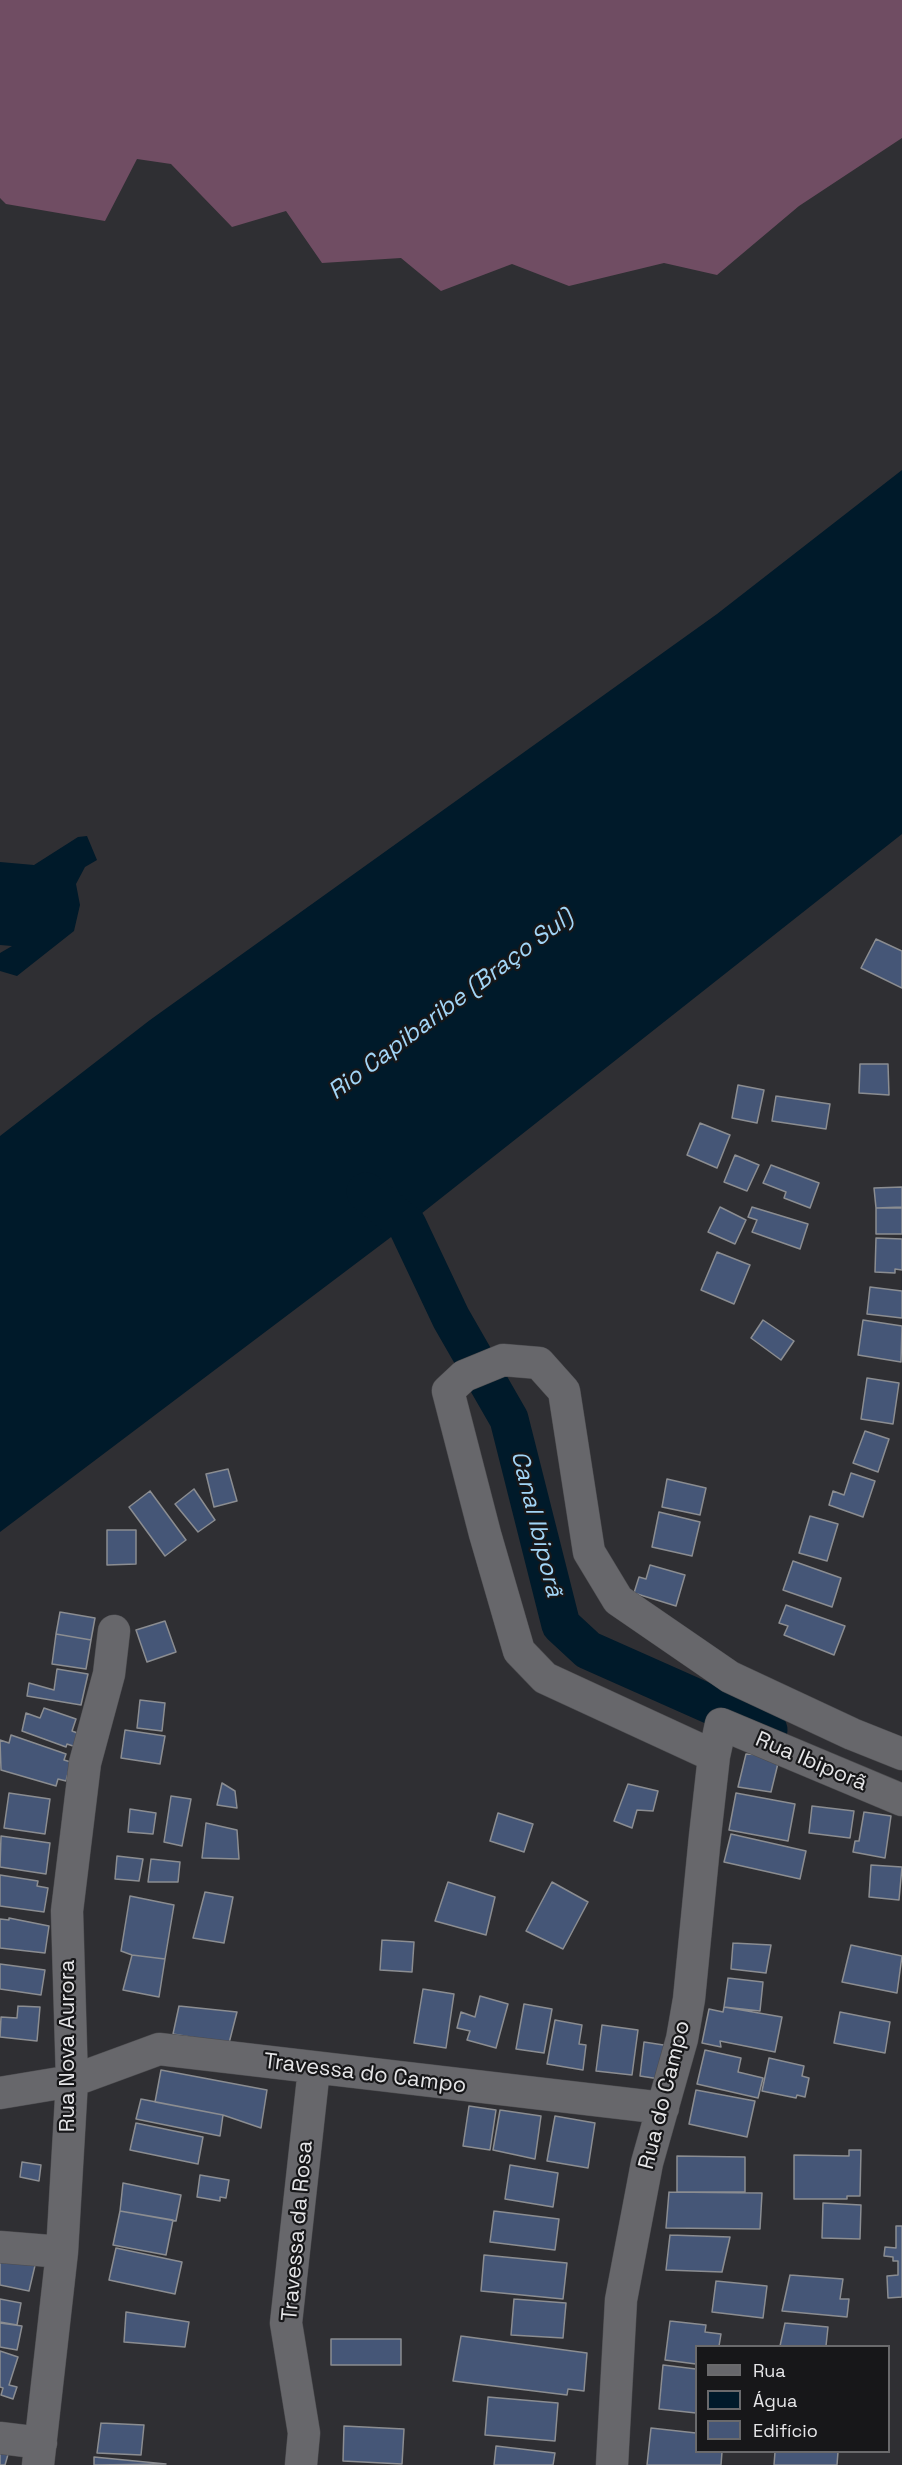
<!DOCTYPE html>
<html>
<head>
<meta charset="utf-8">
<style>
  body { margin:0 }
  #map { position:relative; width:902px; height:2465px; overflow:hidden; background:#2f2f33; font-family:"Space Grotesk",sans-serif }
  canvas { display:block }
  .legend { position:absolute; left:695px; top:2345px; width:195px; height:108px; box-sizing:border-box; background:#171719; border:2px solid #6a6a6c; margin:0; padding:8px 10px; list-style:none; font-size:18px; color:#e6e6e8 }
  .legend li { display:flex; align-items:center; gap:12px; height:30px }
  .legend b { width:30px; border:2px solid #6a6a6c }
</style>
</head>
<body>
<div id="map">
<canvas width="902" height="2465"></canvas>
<ul class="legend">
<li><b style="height:8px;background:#67676b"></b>Rua</li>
<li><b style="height:16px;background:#001a2a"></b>Água</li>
<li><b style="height:16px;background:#455677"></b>Edifício</li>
</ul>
</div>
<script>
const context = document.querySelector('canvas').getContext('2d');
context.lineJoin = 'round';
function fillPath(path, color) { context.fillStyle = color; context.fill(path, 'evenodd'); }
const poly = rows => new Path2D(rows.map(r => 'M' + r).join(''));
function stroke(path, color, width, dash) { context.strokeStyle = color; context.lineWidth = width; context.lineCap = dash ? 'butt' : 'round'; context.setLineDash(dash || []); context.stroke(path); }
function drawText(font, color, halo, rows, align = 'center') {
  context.font = font + ' "Space Grotesk",sans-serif'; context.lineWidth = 4.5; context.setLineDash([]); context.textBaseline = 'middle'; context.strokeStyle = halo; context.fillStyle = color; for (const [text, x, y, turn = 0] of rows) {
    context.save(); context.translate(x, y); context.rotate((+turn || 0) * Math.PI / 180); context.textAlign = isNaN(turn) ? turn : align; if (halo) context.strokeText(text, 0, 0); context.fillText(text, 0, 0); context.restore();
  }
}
fillPath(poly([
  [0,0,902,0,902,138,799,206,717,275,664,263,569,286,512,264,441,291,401,258,322,263,286,211,232,227,171,164,137,159,105,221,6,204,0,198]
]), '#704d63');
fillPath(poly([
  [902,470,902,834,407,1225,0,1532,0,1136,150,1020,717,614],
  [87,836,97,860,85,867,76,884,80,905,74,931,17,976,0,971,0,953,12,946,0,945,0,862,34,865,78,837]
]), '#001a2a');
stroke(poly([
  [366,1192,407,1225,451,1318,509,1419,561,1625,588,1650,768,1730]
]), '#001a2a', 39);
const building = poly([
  [876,939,902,951,902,988,861,968,876,939],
  [860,1064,888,1064,889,1095,859,1093,860,1064],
  [738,1085,764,1090,757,1123,732,1118,738,1085],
  [776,1096,830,1104,826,1129,772,1121,776,1096],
  [700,1123,730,1135,717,1168,687,1155,700,1123],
  [735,1155,759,1165,747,1191,724,1182,735,1155],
  [771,1165,819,1183,810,1208,784,1198,786,1192,763,1183,771,1165],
  [902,1187,902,1208,876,1208,874,1188,902,1187],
  [720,1207,746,1220,735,1244,708,1232,720,1207],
  [752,1207,808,1224,800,1249,752,1232,757,1220,748,1217,752,1207],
  [902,1207,902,1234,876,1234,876,1208,902,1207],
  [876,1238,902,1239,902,1270,895,1269,895,1273,875,1272,876,1238],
  [717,1252,750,1265,734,1304,701,1290,717,1252],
  [870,1287,902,1291,902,1318,867,1314,870,1287],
  [763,1320,794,1341,781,1360,751,1338,763,1320],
  [863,1320,902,1326,901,1362,858,1355,863,1320],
  [867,1378,899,1383,893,1424,861,1419,867,1378],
  [865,1431,889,1439,878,1472,853,1463,865,1431],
  [228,1469,237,1501,214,1507,206,1474,228,1469],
  [851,1473,875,1481,863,1517,829,1505,833,1491,844,1495,851,1473],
  [667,1479,706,1488,700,1515,662,1507,667,1479],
  [194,1489,215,1520,198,1532,175,1504,194,1489],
  [150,1491,186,1540,165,1556,129,1507,150,1491],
  [659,1512,700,1522,692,1556,652,1547,659,1512],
  [810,1516,838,1524,827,1561,799,1553,810,1516],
  [107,1530,136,1530,136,1564,107,1565,107,1530],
  [793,1561,841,1578,832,1607,783,1590,793,1561],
  [650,1565,685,1575,676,1606,634,1593,639,1577,646,1579,650,1565],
  [786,1605,845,1626,834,1655,784,1635,788,1626,779,1623,786,1605],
  [60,1612,95,1618,91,1640,56,1634,60,1612],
  [165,1621,176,1652,147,1662,136,1630,165,1621],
  [56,1634,91,1640,86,1669,52,1664,56,1634],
  [57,1669,88,1674,81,1705,27,1696,29,1683,54,1690,57,1669],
  [140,1700,165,1703,162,1731,137,1728,140,1700],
  [44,1708,76,1719,72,1731,80,1734,76,1747,67,1744,66,1747,22,1731,26,1713,40,1718,44,1708],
  [125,1730,165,1736,160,1764,121,1758,125,1730],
  [11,1735,66,1754,64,1760,71,1762,66,1781,58,1779,56,1786,1,1770,0,1740,9,1743,11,1735],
  [781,1751,771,1792,738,1787,746,1754,763,1755,781,1751],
  [222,1783,235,1791,237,1808,217,1805,222,1783],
  [628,1784,658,1791,653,1811,637,1810,632,1828,614,1821,628,1784],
  [9,1793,50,1799,45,1834,4,1828,9,1793],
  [736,1793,795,1804,788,1841,729,1830,736,1793],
  [171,1796,191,1799,182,1846,164,1842,171,1796],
  [812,1806,854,1811,850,1838,809,1833,812,1806],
  [130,1809,156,1813,153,1834,128,1832,130,1809],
  [864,1812,891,1816,885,1858,853,1852,855,1841,859,1841,864,1812],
  [498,1813,533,1824,524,1852,490,1841,498,1813],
  [206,1823,237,1830,239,1859,202,1858,206,1823],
  [731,1834,806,1851,800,1879,724,1862,731,1834],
  [1,1836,50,1843,46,1874,0,1867,1,1836],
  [117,1856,143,1859,139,1881,115,1879,117,1856],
  [151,1859,180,1862,178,1882,148,1882,151,1859],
  [871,1865,902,1867,899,1900,869,1897,871,1865],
  [0,1875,38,1881,37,1886,48,1888,44,1912,0,1906,0,1875],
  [448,1882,495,1897,486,1935,435,1921,448,1882],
  [552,1882,588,1902,563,1949,526,1931,552,1882],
  [205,1892,233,1897,224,1943,193,1938,205,1892],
  [130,1896,174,1905,165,1959,132,1955,121,1951,130,1896],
  [9,1918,49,1926,45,1953,0,1948,0,1919,9,1920,9,1918],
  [382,1940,414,1942,412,1972,380,1970,382,1940],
  [733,1943,771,1945,766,1973,731,1969,733,1943],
  [851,1945,902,1956,897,1993,842,1982,851,1945],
  [132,1955,165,1959,159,1997,123,1990,132,1955],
  [0,1964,45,1970,41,1995,0,1989,0,1964],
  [728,1978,763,1982,760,2011,724,2007,728,1978],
  [423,1989,454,1994,446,2048,414,2043,423,1989],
  [480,1996,508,2004,496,2048,467,2040,470,2031,457,2028,461,2012,475,2017,480,1996],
  [524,2004,552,2009,544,2053,516,2049,524,2004],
  [18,2006,40,2007,37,2041,0,2037,1,2017,17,2018,18,2006],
  [179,2006,237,2012,227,2051,213,2041,173,2034,179,2006],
  [724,2007,782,2017,775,2052,720,2041,721,2047,702,2043,709,2009,723,2012,724,2007],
  [840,2012,890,2022,885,2053,834,2043,840,2012],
  [555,2020,582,2025,579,2044,586,2045,583,2070,547,2064,555,2020],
  [602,2025,638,2030,632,2075,596,2071,602,2025],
  [644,2042,670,2046,666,2080,640,2076,644,2042],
  [705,2050,741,2058,738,2072,763,2078,758,2098,697,2084,705,2050],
  [769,2058,804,2066,802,2076,809,2078,805,2097,797,2095,796,2098,762,2091,769,2058],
  [161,2070,267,2090,261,2128,223,2115,155,2102,161,2070],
  [696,2090,755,2101,747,2137,689,2124,696,2090],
  [141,2099,223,2115,220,2136,136,2119,141,2099],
  [469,2106,496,2110,490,2150,463,2146,469,2106],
  [500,2110,541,2116,535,2159,493,2150,500,2110],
  [555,2116,595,2123,588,2168,547,2161,555,2116],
  [136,2123,203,2137,198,2164,130,2150,136,2123],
  [849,2150,861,2150,860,2196,847,2196,847,2199,794,2199,794,2155,849,2156,849,2150],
  [677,2156,745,2157,745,2192,677,2192,677,2156],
  [22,2162,41,2165,39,2181,20,2177,22,2162],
  [510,2165,558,2173,553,2207,505,2199,510,2165],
  [200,2175,229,2180,226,2198,220,2197,220,2201,197,2197,200,2175],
  [123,2183,181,2195,176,2221,120,2211,123,2183],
  [669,2192,762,2193,760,2229,666,2228,669,2192],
  [823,2203,861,2205,860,2239,822,2238,823,2203],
  [120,2211,173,2220,166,2255,113,2245,120,2211],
  [494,2211,559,2219,555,2250,490,2242,494,2211],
  [896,2226,902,2226,902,2297,888,2298,887,2276,898,2275,898,2261,893,2261,893,2257,884,2256,885,2247,896,2248,896,2226],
  [670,2235,730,2237,722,2272,666,2270,670,2235],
  [116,2248,182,2262,175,2294,109,2280,116,2248],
  [0,2250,37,2257,29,2291,0,2285,0,2250],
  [484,2255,567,2263,563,2299,481,2291,484,2255],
  [790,2275,843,2279,840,2299,849,2299,847,2317,782,2311,790,2275],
  [716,2281,767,2286,763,2318,712,2312,716,2281],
  [0,2299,21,2303,17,2325,0,2322,0,2299],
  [514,2299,566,2303,563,2338,511,2335,514,2299],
  [126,2312,189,2322,185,2347,124,2342,126,2312],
  [670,2321,706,2325,705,2332,721,2334,719,2346,696,2346,696,2364,665,2360,670,2321],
  [0,2323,22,2326,17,2350,0,2347,0,2323],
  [785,2323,828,2327,826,2346,780,2346,785,2323],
  [461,2336,587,2353,584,2391,568,2389,567,2395,453,2381,461,2336],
  [331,2339,401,2339,401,2365,331,2365,331,2339],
  [0,2351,18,2357,9,2385,17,2387,13,2399,1,2395,3,2388,0,2387,0,2351],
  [663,2365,696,2369,696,2413,659,2409,663,2365],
  [488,2397,558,2403,555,2441,485,2435,488,2397],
  [101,2423,144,2425,141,2455,97,2453,101,2423],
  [344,2426,404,2429,402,2464,343,2461,344,2426],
  [651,2428,696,2433,696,2452,722,2452,721,2465,647,2465,651,2428],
  [496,2446,555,2453,553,2465,494,2465,496,2446],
  [0,2449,9,2451,5,2465,0,2465,0,2449],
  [775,2452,838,2452,837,2465,774,2465,775,2452],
  [94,2457,166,2464,94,2465,94,2457]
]);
fillPath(building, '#455677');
stroke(building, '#8b8d91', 1.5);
const street = poly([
  [714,1756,545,1678,519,1651,485,1534,448,1391,464,1376,503,1360,539,1363,564,1391,589,1552,618,1600,730,1677,852,1734,902,1754],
  [0,2093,72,2081,159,2049,663,2108],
  [0,2247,62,2252],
  [0,2438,41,2443],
  [38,2465,62,2252,72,2081,67,1911,85,1763,109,1674,114,1631],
  [301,2465,304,2433,286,2323,314,2069],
  [612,2465,621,2300,647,2163,682,2039,689,1999,705,1836,714,1756,721,1724,902,1800]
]);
stroke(street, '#4d4d50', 33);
stroke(street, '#67676b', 32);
drawText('22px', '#e6e6e8', '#171719', [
  ["Rua Ibiporã",811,1762,23],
  ["Rua Nova Aurora",68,2046,-90],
  ["Travessa do Campo",365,2074,7],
  ["Rua do Campo",665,2095,-76],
  ["Travessa da Rosa",298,2231,-85]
]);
drawText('italic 24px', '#a2d5f6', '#171719', [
  ["Rio Capibaribe (Braço Sul)",451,1005,-37],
  ["Canal Ibiporã",536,1524,76]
]);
</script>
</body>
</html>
